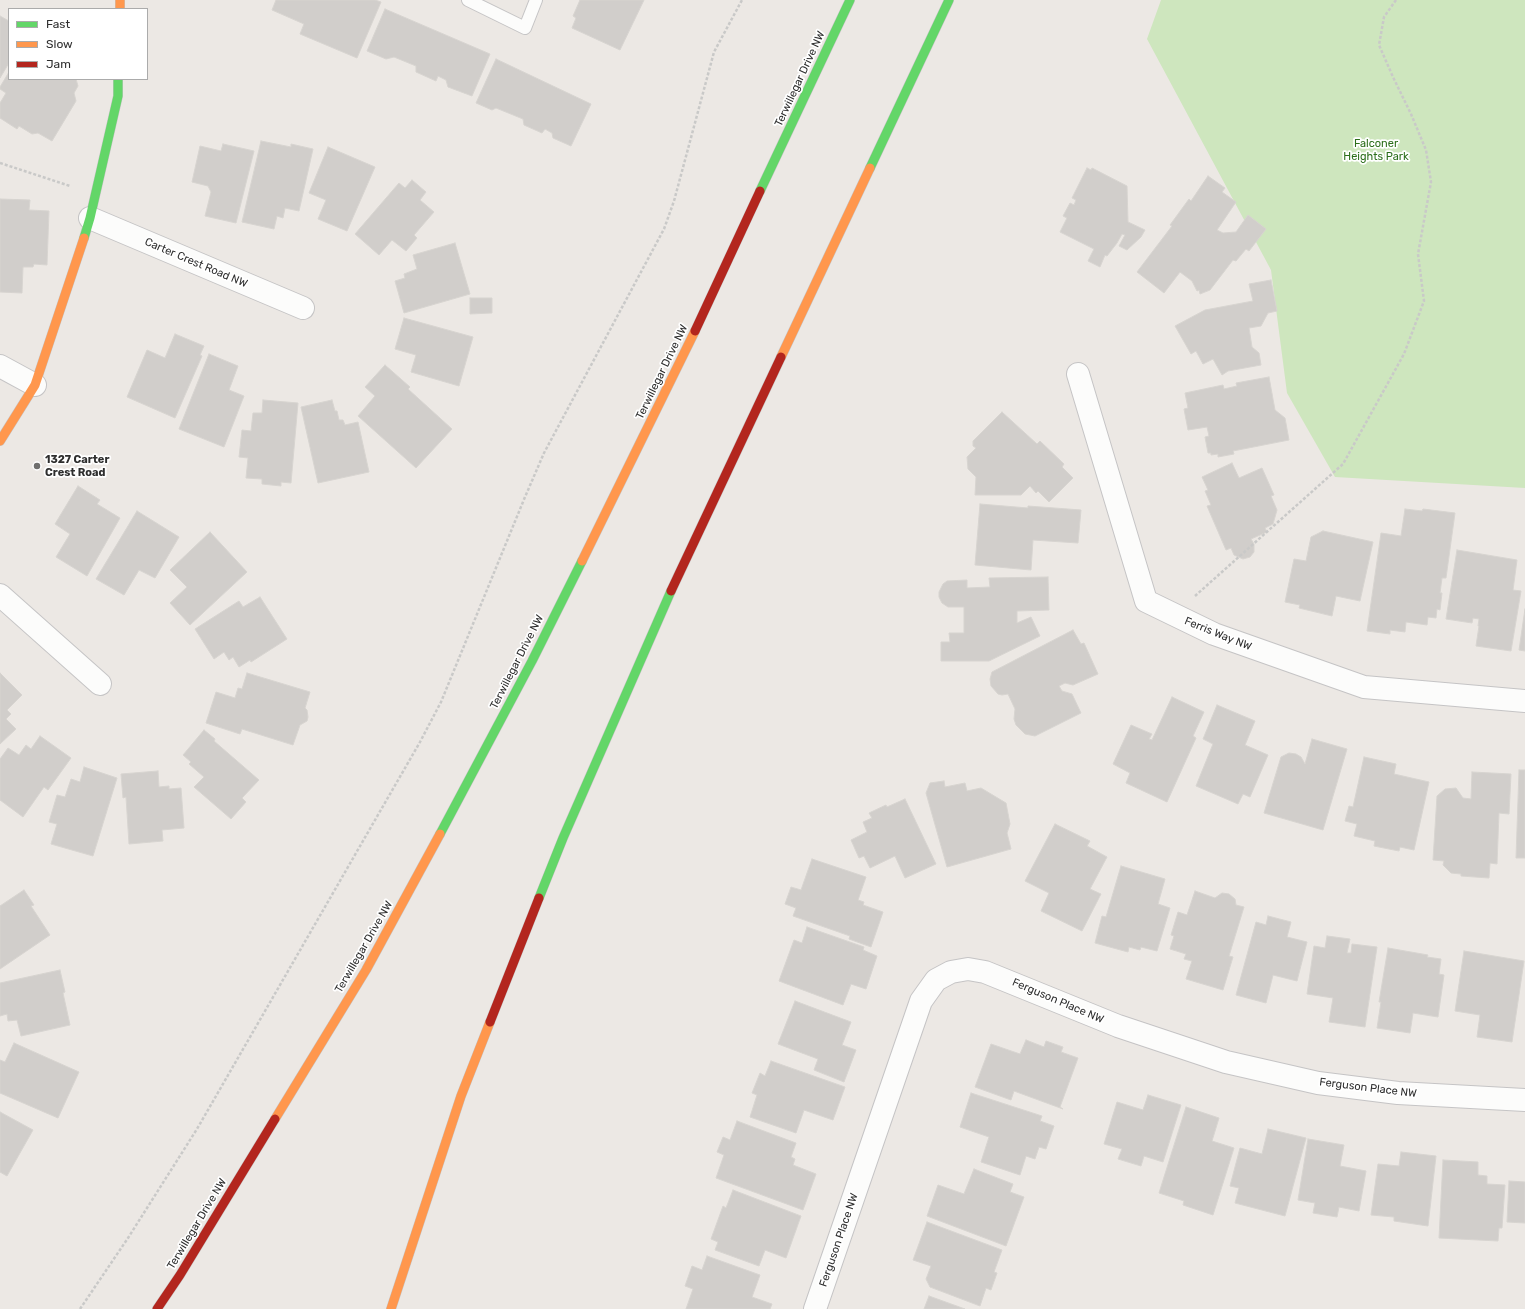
<!DOCTYPE html>
<html>
<head>
<meta charset="utf-8">
<style>
  body { margin:0 }
  #map { position:relative; width:1525px; height:1309px; overflow:hidden; background:#ece8e4; font-family:Rubik,sans-serif }
  canvas { display:block }
  .legend { position:absolute; left:8px; top:8px; width:140px; height:72px; box-sizing:border-box; background:#fff; border:1px solid #ababab; margin:0; padding:5px 7px; list-style:none; font-size:12px; color:#2e2e2e }
  .legend li { display:flex; align-items:center; gap:8px; height:20px }
  .legend b { width:20px; border:1px solid #ababab }
</style>
</head>
<body>
<div id="map">
<canvas width="1525" height="1309"></canvas>
<ul class="legend">
<li><b style="height:5px;background:#63d668"></b>Fast</li>
<li><b style="height:5px;background:#ff974d"></b>Slow</li>
<li><b style="height:5px;background:#b3261e"></b>Jam</li>
</ul>
</div>
<script>
const context = document.querySelector('canvas').getContext('2d');
context.lineJoin = 'round';
function fillPath(path, color) { context.fillStyle = color; context.fill(path, 'evenodd'); }
const poly = rows => new Path2D(rows.map(r => 'M' + r).join(''));
function stroke(path, color, width, dash) { context.strokeStyle = color; context.lineWidth = width; context.lineCap = dash ? 'butt' : 'round'; context.setLineDash(dash || []); context.stroke(path); }
function drawText(font, color, halo, rows, align = 'center') {
  context.font = font + ' Rubik,sans-serif'; context.lineWidth = 3.5; context.setLineDash([]); context.textBaseline = 'middle'; context.strokeStyle = halo; context.fillStyle = color; for (const [text, x, y, turn = 0] of rows) {
    context.save(); context.translate(x, y); context.rotate((+turn || 0) * Math.PI / 180); context.textAlign = isNaN(turn) ? turn : align; if (halo) context.strokeText(text, 0, 0); context.fillText(text, 0, 0); context.restore();
  }
}
fillPath(poly([
  [1161,0,1525,0,1525,488,1335,477,1287,393,1271,270,1147,39]
]), '#cee6be');
const building = poly([
  [276,0,375,0,381,2,357,58,300,34,304,24,272,10,276,0],
  [580,0,644,0,620,50,572,28,576,18,573,16,580,0],
  [385,9,490,54,472,96,448,87,446,80,438,76,436,81,416,72,416,66,394,57,386,59,367,51,385,9],
  [0,16,9,21,9,63,0,78,0,16],
  [496,59,591,104,571,146,553,138,552,133,545,129,542,133,524,125,523,119,496,108,492,110,476,103,496,59],
  [9,72,9,79,76,79,78,86,74,93,76,101,52,141,38,133,32,134,19,126,17,129,0,118,0,103,6,93,0,89,0,87,9,72],
  [261,141,291,147,291,144,313,149,299,211,285,208,283,218,277,216,274,229,242,222,261,141],
  [223,144,254,151,236,223,205,216,211,192,208,186,192,182,200,146,221,151,223,144],
  [328,147,375,167,347,231,318,219,326,200,309,193,328,147],
  [1087,168,1091,170,1092,168,1127,186,1128,222,1145,230,1141,237,1127,250,1119,246,1125,235,1122,234,1117,243,1107,256,1105,255,1100,267,1088,261,1094,249,1060,232,1067,218,1063,216,1070,203,1074,205,1076,200,1072,198,1087,168],
  [1208,176,1225,188,1222,192,1236,202,1217,230,1223,233,1236,232,1248,215,1266,229,1249,251,1246,249,1236,261,1233,260,1210,290,1200,294,1199,290,1197,291,1192,281,1180,272,1164,293,1137,272,1172,226,1170,225,1189,199,1191,201,1208,176],
  [412,180,426,192,420,200,434,212,414,235,417,238,406,251,392,240,379,255,355,234,399,183,405,188,412,180],
  [0,199,30,200,29,210,49,211,47,265,34,264,33,267,23,267,22,293,0,292,0,199],
  [455,243,470,294,404,313,395,281,405,278,404,274,417,269,413,255,455,243],
  [1271,280,1277,311,1268,313,1261,326,1249,328,1252,347,1259,353,1261,365,1228,371,1222,375,1213,359,1203,364,1196,351,1191,354,1175,326,1205,310,1253,301,1249,284,1271,280],
  [470,298,492,298,492,313,470,314,470,298],
  [404,318,473,337,459,386,411,372,416,355,395,349,404,318],
  [175,334,204,346,200,355,202,356,175,418,127,397,147,350,165,358,175,334],
  [209,354,238,366,229,390,244,396,224,447,179,429,209,354],
  [385,365,410,387,408,389,452,429,416,468,358,416,375,396,365,387,385,365],
  [1269,377,1275,410,1285,418,1289,440,1233,451,1234,454,1218,457,1218,454,1211,455,1211,453,1208,453,1205,437,1209,436,1207,427,1188,430,1184,409,1188,408,1185,393,1223,385,1224,389,1237,386,1236,383,1269,377],
  [263,400,298,403,291,483,281,482,281,486,262,484,262,479,246,478,248,458,239,457,242,430,251,431,253,413,262,413,263,400],
  [332,400,335,411,337,411,339,420,343,420,345,425,358,422,369,472,318,483,301,407,332,400],
  [1002,412,1037,444,1040,441,1064,464,1062,467,1073,478,1049,502,1038,491,1036,493,1030,486,1021,495,975,495,976,477,968,469,967,457,976,448,973,446,973,441,1002,412],
  [1232,463,1239,478,1262,468,1274,495,1271,496,1277,510,1273,524,1265,528,1267,532,1251,539,1254,544,1254,552,1250,557,1243,559,1234,555,1231,548,1226,550,1207,506,1211,505,1205,491,1208,490,1202,477,1232,463],
  [78,486,100,500,97,504,120,518,87,576,56,557,70,534,55,524,78,486],
  [980,504,1028,508,1028,506,1081,510,1078,543,1033,540,1031,570,975,565,980,504],
  [1405,509,1422,511,1423,509,1455,513,1446,578,1442,578,1440,593,1442,593,1440,610,1437,609,1436,618,1428,617,1427,625,1406,622,1405,632,1390,630,1390,634,1367,631,1381,533,1401,536,1405,509],
  [137,511,179,537,155,578,139,570,124,595,96,579,137,511],
  [1323,531,1373,542,1360,601,1336,596,1332,616,1299,608,1300,605,1285,602,1294,559,1306,561,1311,537,1323,531],
  [210,532,247,572,190,625,170,603,187,587,170,570,210,532],
  [1457,550,1517,560,1513,590,1521,591,1511,651,1476,646,1479,626,1478,626,1479,619,1473,618,1472,623,1446,619,1457,550],
  [1048,577,1049,610,1017,611,1017,623,1031,617,1040,636,989,661,941,661,941,642,950,642,949,633,964,633,964,607,948,607,942,603,939,597,939,592,943,584,947,581,967,580,967,588,990,587,989,578,1048,577],
  [260,597,287,639,251,662,250,660,239,667,233,657,229,660,224,652,214,659,195,629,239,601,243,607,260,597],
  [1525,609,1525,651,1519,650,1525,609],
  [1073,630,1081,644,1084,643,1098,674,1073,685,1065,683,1059,686,1062,691,1072,694,1081,713,1035,736,1025,734,1016,725,1014,719,1015,709,1008,694,1002,695,998,694,991,686,990,679,992,672,1073,630],
  [0,673,22,695,7,710,11,714,6,719,16,729,0,744,0,673],
  [247,673,310,692,305,708,307,710,308,717,307,721,300,725,293,745,242,729,240,734,206,723,216,692,235,698,238,688,242,689,247,673],
  [1172,697,1204,712,1193,736,1196,738,1167,802,1126,783,1130,773,1113,764,1131,725,1152,734,1149,739,1152,740,1172,697],
  [1217,705,1255,721,1245,745,1268,755,1250,797,1243,794,1238,804,1196,786,1213,744,1203,739,1217,705],
  [204,730,215,739,214,741,259,780,242,798,246,802,231,819,194,787,204,777,189,764,191,762,183,755,204,730],
  [40,736,71,758,48,790,44,787,23,817,0,800,0,759,8,748,19,755,26,745,31,749,40,736],
  [1312,739,1347,749,1323,830,1264,813,1281,757,1289,753,1296,754,1301,757,1305,764,1312,739],
  [1364,757,1396,764,1394,774,1429,782,1414,850,1400,847,1399,851,1374,846,1375,841,1354,836,1357,824,1345,821,1349,806,1353,807,1364,757],
  [84,767,117,778,93,856,51,844,57,824,49,822,57,795,65,797,71,779,80,782,84,767],
  [1519,770,1525,770,1525,858,1516,858,1519,770],
  [158,771,159,787,169,786,169,789,181,788,184,828,162,830,163,841,129,844,126,797,123,798,121,774,158,771],
  [1472,772,1511,774,1509,814,1499,813,1497,864,1490,863,1489,878,1461,876,1461,874,1451,873,1443,865,1444,861,1433,860,1437,796,1445,789,1456,788,1463,798,1471,799,1472,772],
  [944,781,945,787,965,783,967,791,981,788,1006,803,1010,824,1007,833,1011,849,947,867,926,793,930,783,944,781],
  [905,799,936,864,905,878,895,856,870,868,864,856,859,858,851,840,867,832,863,822,872,818,869,813,886,805,887,807,905,799],
  [1055,824,1090,841,1087,846,1107,857,1090,889,1101,894,1082,931,1041,911,1049,893,1025,881,1055,824],
  [812,859,866,877,858,900,864,902,863,905,883,912,871,947,849,939,850,936,793,916,796,908,785,904,791,887,801,890,812,859],
  [1121,866,1165,879,1158,904,1170,908,1157,951,1141,947,1140,950,1129,947,1128,952,1095,943,1102,916,1106,917,1121,866],
  [24,890,34,905,31,906,50,935,0,969,0,906,24,890],
  [1195,891,1215,898,1222,893,1229,894,1235,899,1236,905,1244,907,1229,956,1233,957,1223,990,1186,979,1192,961,1184,959,1186,954,1170,949,1174,936,1171,935,1178,912,1187,915,1195,891],
  [1268,916,1291,922,1287,937,1307,942,1297,981,1273,975,1266,1003,1236,995,1256,922,1266,925,1268,916],
  [807,927,864,947,863,950,877,956,866,989,851,984,843,1005,779,981,794,940,802,943,807,927],
  [1327,936,1350,939,1347,953,1351,953,1352,944,1377,947,1365,1027,1329,1022,1333,998,1307,994,1314,946,1325,948,1327,936],
  [1388,948,1428,955,1427,957,1441,959,1439,974,1444,975,1438,1017,1413,1013,1410,1033,1377,1028,1381,1002,1379,1002,1388,948],
  [1464,951,1524,961,1512,1042,1477,1037,1480,1015,1455,1011,1464,951],
  [60,970,65,992,63,993,70,1025,21,1036,17,1020,8,1021,7,1014,0,1016,0,983,60,970],
  [795,1001,851,1022,842,1045,856,1050,844,1082,814,1070,818,1059,778,1044,795,1001],
  [1026,1040,1044,1047,1046,1041,1063,1047,1061,1052,1078,1058,1060,1107,1063,1109,1014,1091,1011,1100,975,1087,991,1044,1020,1054,1026,1040],
  [14,1043,79,1072,58,1118,0,1093,0,1060,5,1062,14,1043],
  [771,1061,845,1087,833,1120,804,1110,796,1133,750,1117,757,1095,752,1093,760,1073,765,1076,771,1061],
  [971,1093,1042,1116,1040,1121,1054,1126,1046,1149,1039,1147,1035,1159,1026,1156,1020,1175,981,1162,989,1137,960,1127,971,1093],
  [1148,1095,1181,1105,1163,1162,1144,1156,1141,1166,1118,1159,1122,1149,1104,1144,1117,1102,1143,1110,1148,1095],
  [1186,1107,1219,1118,1212,1141,1234,1148,1213,1215,1183,1205,1184,1201,1159,1193,1186,1107],
  [0,1112,33,1130,7,1176,0,1172,0,1112],
  [737,1121,796,1143,791,1157,795,1159,793,1165,816,1174,803,1210,716,1178,724,1155,717,1152,723,1137,730,1140,737,1121],
  [1268,1129,1306,1138,1285,1216,1235,1203,1239,1188,1230,1186,1240,1148,1262,1154,1268,1129],
  [1308,1139,1344,1145,1340,1166,1366,1171,1359,1211,1339,1207,1337,1217,1313,1213,1315,1203,1298,1200,1308,1139],
  [1401,1152,1436,1156,1428,1226,1394,1221,1394,1217,1371,1215,1378,1164,1399,1166,1401,1152],
  [1443,1160,1478,1162,1478,1175,1487,1176,1487,1184,1505,1185,1502,1228,1499,1228,1498,1241,1439,1238,1443,1160],
  [974,1169,1013,1184,1010,1192,1024,1197,1006,1246,927,1216,938,1185,964,1194,974,1169],
  [1509,1181,1525,1182,1525,1223,1507,1222,1509,1181],
  [733,1190,801,1216,786,1258,765,1250,759,1266,715,1250,718,1242,711,1239,723,1206,726,1208,733,1190],
  [927,1222,1002,1250,994,1272,997,1273,991,1290,986,1288,980,1306,930,1287,926,1279,931,1266,913,1260,927,1222],
  [707,1256,760,1275,752,1297,772,1304,770,1309,686,1309,693,1289,685,1286,692,1266,702,1270,707,1256],
  [929,1296,965,1309,924,1309,929,1296]
]);
fillPath(building, '#d1cecb');
stroke(building, '#d7d4d0', 1);
const lane = poly([
  [468,0,525,28,536,0]
]);
const street = poly([
  [90,218,303,308],
  [0,366,35,385],
  [1078,374,1146,601,1214,634,1364,687,1525,701],
  [0,595,100,684],
  [815,1309,921,1001,936,980,951,972,968,969,985,972,1118,1026,1226,1062,1318,1083,1398,1093,1525,1100]
]);
const fast = poly([
  [870,168,949,0],
  [760,191,850,0],
  [84,238,90,218,118,96,118,79],
  [440,834,532,661,582,561],
  [539,898,563,838,671,591]
]);
const slow = poly([
  [120,0,120,9],
  [781,357,870,168],
  [0,441,35,385,84,238],
  [582,561,695,331],
  [275,1119,366,970,440,834],
  [391,1309,461,1096,490,1022]
]);
const jam = poly([
  [695,331,760,191],
  [671,591,781,357],
  [490,1022,539,898],
  [157,1309,180,1275,275,1119]
]);
stroke(lane, '#c5c4c5', 14);
stroke(street, '#c5c4c5', 24);
stroke(fast, '#c5c4c5', 10);
stroke(slow, '#c5c4c5', 10);
stroke(jam, '#c5c4c5', 10);
stroke(poly([
  [0,163,70,186],
  [1195,596,1343,464,1404,354,1424,301,1418,254,1431,182,1426,150,1411,114,1393,77,1379,45,1384,17,1396,0],
  [80,1309,128,1238,197,1129,420,742,441,702,525,497,544,453,664,229,674,201,714,52,742,0]
]), '#c9c9c8', 2.5, [3, 2]);
stroke(lane, '#fcfcfb', 12);
stroke(street, '#fcfcfb', 22);
stroke(fast, '#63d668', 9);
stroke(slow, '#ff974d', 9);
stroke(jam, '#b3261e', 9);
for (const [x, y, r, color] of [
  [37,466,4,"#706f6e"]
]) { const dot = new Path2D(); dot.arc(x, y, r, 0, 2 * Math.PI); context.fillStyle = color; context.fill(dot); stroke(dot, '#fff', 1.5); }
drawText('11px', '#2e2e2e', '#fff', [
  ["Terwillegar Drive NW",800,79,-65],
  ["Carter Crest Road NW",196,263,23],
  ["Terwillegar Drive NW",662,372,-64],
  ["Ferris Way NW",1218,634,22],
  ["Terwillegar Drive NW",517,662,-63],
  ["Terwillegar Drive NW",364,947,-60],
  ["Ferguson Place NW",1058,1001,23],
  ["Ferguson Place NW",1368,1088,7],
  ["Terwillegar Drive NW",197,1224,-59],
  ["Ferguson Place NW",839,1240,-71]
]);
drawText('11px', '#2c6e1b', '#fff', [
  ["Falconer",1376,144],
  ["Heights Park",1376,157]
]);
drawText('bold 11px', '#2e2e2e', '#fff', [
  ["1327 Carter",45,460],
  ["Crest Road",45,473]
], 'left');
</script>
</body>
</html>
